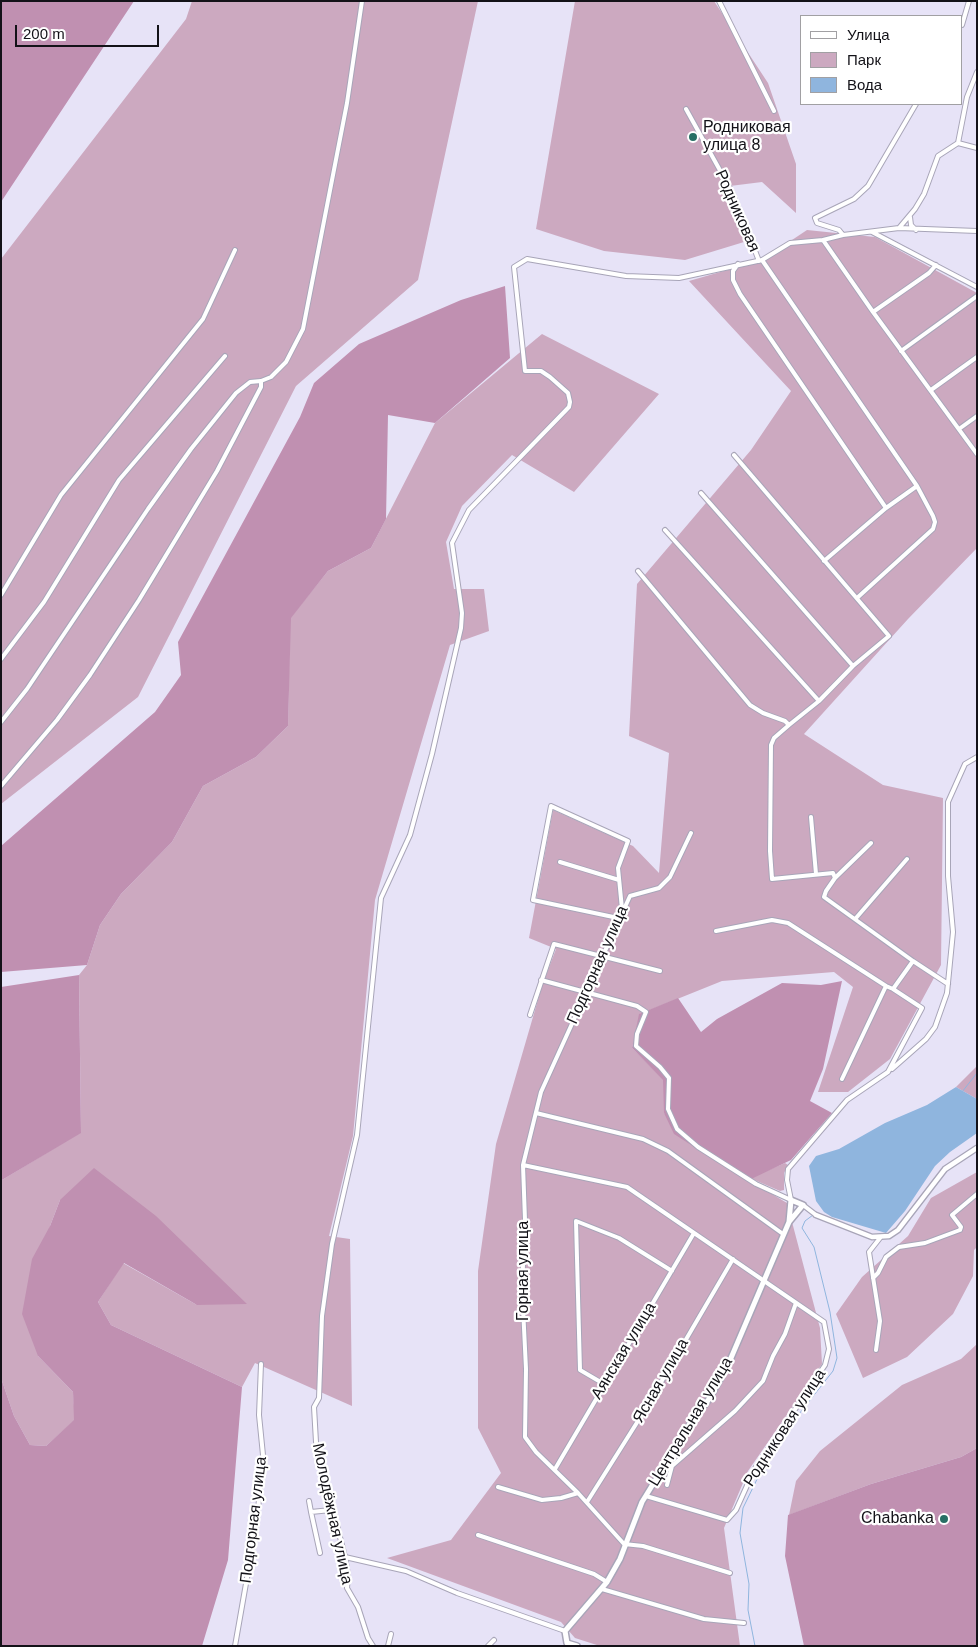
<!DOCTYPE html>
<html>
<head>
<meta charset="utf-8">
<style>
  body { margin:0 }
  #map { position:relative; width:978px; height:1647px; overflow:hidden; background:#e7e3f7; font-family:Helvetica,sans-serif }
  canvas { display:block }
  .frame { position:absolute; inset:0; border:2px solid #131218; pointer-events:none }
  .legend { position:absolute; left:800px; top:15px; width:162px; height:90px; box-sizing:border-box; background:#fff; border:1px solid #a1a0a3; margin:0; padding:6px 9px; list-style:none; font-size:15px; color:#131218 }
  .legend li { display:flex; align-items:center; gap:10px; height:25px }
  .legend b { width:25px; border:1px solid #a1a0a3 }
  .scale { position:absolute; left:15px; top:25px; width:144px; height:22px; box-sizing:border-box; border:2px solid #131218; border-top:0; padding-left:6px; font-size:15px; line-height:18px; white-space:nowrap; color:#131218; -webkit-text-stroke:4px #fff; paint-order:stroke }
</style>
</head>
<body>
<div id="map">
<canvas width="978" height="1647"></canvas>
<div class="frame"></div>
<ul class="legend">
<li><b style="height:6px;background:#fff"></b>Улица</li>
<li><b style="height:14px;background:#cca9c0"></b>Парк</li>
<li><b style="height:14px;background:#8fb5de"></b>Вода</li>
</ul>
<div class="scale">200 m</div>
</div>
<script>
const context = document.querySelector('canvas').getContext('2d');
context.lineJoin = 'round';
function fillPath(path, color) { context.fillStyle = color; context.fill(path, 'evenodd'); }
const poly = rows => new Path2D(rows.map(r => 'M' + r).join(''));
function stroke(path, color, width, dash) { context.strokeStyle = color; context.lineWidth = width; context.lineCap = dash ? 'butt' : 'round'; context.setLineDash(dash || []); context.stroke(path); }
function drawText(font, color, halo, rows, align = 'center') {
  context.font = font + ' Helvetica,sans-serif'; context.lineWidth = 4.5; context.setLineDash([]); context.textBaseline = 'middle'; context.strokeStyle = halo; context.fillStyle = color; for (const [text, x, y, turn = 0] of rows) {
    context.save(); context.translate(x, y); context.rotate((+turn || 0) * Math.PI / 180); context.textAlign = isNaN(turn) ? turn : align; if (halo) context.strokeText(text, 0, 0); context.fillText(text, 0, 0); context.restore();
  }
}
fillPath(poly([
  [192,1,478,1,418,280,296,386,138,697,1,804,1,259,186,19],
  [575,1,714,1,768,83,796,164,796,213,762,182,730,186,751,242,744,242,685,260,604,251,536,229],
  [807,230,875,237,977,293,977,548,908,619,804,734,883,785,943,798,941,965,890,1059,848,1092,818,1092,853,987,834,972,722,981,640,1014,632,1048,664,1080,664,1113,728,1168,787,1203,820,1328,822,1364,748,1471,724,1528,740,1646,600,1646,575,1638,561,1622,387,1558,451,1540,501,1473,478,1428,478,1271,496,1144,542,986,556,949,529,938,553,810,633,846,659,873,669,753,629,736,637,584,751,450,791,391,689,281,762,260],
  [542,334,659,394,574,492,512,455,462,506,446,542,454,589,484,589,489,631,450,645,375,900,353,1136,329,1236,350,1239,352,1406,255,1363,242,1387,111,1325,98,1302,123,1263,197,1305,60,1200,50,1226,38,1356,73,1392,75,1420,46,1446,30,1445,14,1416,1,1378,2,1180,81,1132,79,975,87,965,100,925,121,894,172,842,203,786,256,757,288,726,290,618,328,571,371,548,435,423],
  [977,1066,977,1099,956,1087],
  [785,1163,788,1165,784,1173,784,1190,780,1191,750,1178],
  [977,1172,977,1247,974,1250,973,1276,953,1314,907,1357,863,1378,836,1314,862,1277,908,1236,931,1198],
  [977,1344,977,1448,961,1457,871,1484,789,1515,796,1481,820,1451,902,1385,961,1359]
]), '#cca9c0');
fillPath(poly([
  [1,1,134,1,1,202],
  [505,286,510,358,435,423,388,415,386,519,371,548,328,571,291,618,288,726,256,757,203,786,172,842,121,894,100,925,87,965,1,972,1,846,155,712,181,675,178,642,300,417,314,383,359,344,461,300],
  [79,975,81,1133,2,1180,1,1191,1,987],
  [842,981,823,1069,810,1101,832,1113,791,1160,747,1181,674,1134,664,1113,663,1080,632,1048,639,1014,678,998,701,1032,717,1019,782,983,821,985],
  [94,1168,156,1216,247,1304,197,1305,124,1263,98,1302,111,1325,242,1387,228,1560,202,1646,1,1646,1,1378,14,1416,30,1445,46,1446,74,1420,73,1392,38,1356,22,1314,32,1259,50,1226,60,1200],
  [977,1448,977,1646,804,1646,785,1556,788,1515,871,1484,961,1457]
]), '#c090b1');
fillPath(poly([
  [956,1087,977,1099,977,1133,950,1152,935,1166,905,1211,886,1233,832,1217,824,1212,816,1201,809,1166,816,1156,839,1149,885,1123,927,1105]
]), '#8fb5de');
stroke(poly([
  [962,1092,977,1073],
  [755,1646,748,1610,749,1584,740,1533,743,1508,762,1469,799,1414,833,1371,837,1358,830,1312,814,1247,802,1228,805,1221,813,1215]
]), '#8fb5de', 1);
const minor = poly([
  [719,1,774,111],
  [962,25,969,1],
  [686,109,732,192,759,261],
  [958,143,967,97,977,72],
  [958,143,977,148],
  [910,217,911,225,916,230],
  [899,228,915,209,924,194,938,156,958,143],
  [872,232,977,287],
  [843,235,839,230,817,223,815,218,854,199,868,186,916,104],
  [823,240,843,235,899,228,977,231],
  [738,264,733,271,733,280,740,294,886,508],
  [873,312,929,273,936,265],
  [901,351,977,296],
  [931,390,977,357],
  [959,429,977,416],
  [701,493,853,666],
  [665,530,819,701],
  [824,561,886,508,917,486],
  [638,571,750,705,763,713,785,721,789,725,819,701,853,666,889,636,734,455],
  [1,595,61,495,203,319,235,250],
  [857,598,933,529,935,522,933,516,917,486,762,260,790,243,823,240,873,312,977,454],
  [1,659,44,602,119,480,225,356],
  [1,722,27,689,148,509,191,449,236,393,250,382,261,381,271,377,286,362,303,329,347,103,362,1],
  [789,725,774,738,771,745,770,851,772,879,833,873,835,878,826,891,824,897,913,961,893,989,922,1008,888,1072,847,1100,788,1169,787,1180,791,1200],
  [1,786,57,720,90,675,139,600,217,471,261,387,261,381],
  [811,817,816,874],
  [691,833,670,877,659,888,630,896,541,1092,523,1165,525,1220,522,1287,526,1369,525,1437,536,1452,578,1493,624,1544,643,1546,730,1573],
  [560,862,619,880],
  [835,878,871,843],
  [618,918,533,900,551,806,628,841,618,868,622,909],
  [856,918,907,859],
  [716,931,772,920,788,923,886,986,893,989],
  [913,961,948,984],
  [541,980,637,1006,646,1012,637,1034,636,1046,660,1067,669,1078,668,1109,677,1129,698,1147,756,1184,791,1200],
  [530,1015,554,944,660,971],
  [892,1069,926,1039,935,1027,947,993,953,932,948,876,948,802,965,764,977,757],
  [842,1079,886,986],
  [536,1113,643,1139,668,1151,783,1234],
  [523,1165,627,1187,824,1322,829,1349,825,1365,754,1470,736,1510,727,1520,646,1496],
  [803,1205,816,1215],
  [873,1278,878,1273,886,1257,899,1247,925,1243,960,1230,961,1227,952,1215,977,1194],
  [876,1350,880,1321,869,1252,880,1238],
  [604,1384,580,1370,576,1221,619,1238,672,1271],
  [663,1467,672,1466,735,1411,763,1381,773,1356,785,1334,796,1303],
  [555,1469,694,1233],
  [667,1485,672,1466],
  [498,1487,542,1500,561,1498,578,1493],
  [309,1501,311,1512,331,1510],
  [587,1502,643,1413,733,1259],
  [311,1512,320,1553],
  [478,1535,594,1574,607,1582],
  [345,1557,406,1571,457,1593,565,1631],
  [602,1589,704,1619,744,1623],
  [235,1646,257,1521,263,1455,259,1415,261,1364],
  [373,1646,368,1638,358,1607,347,1588,348,1575,345,1557,316,1442,314,1407,319,1398,322,1316,332,1244,357,1135,381,898,410,835,432,754,461,628,462,613,452,543,469,510,569,407,570,402,568,393,550,377,541,371,525,371,514,267,527,259,626,276,679,278,762,260],
  [388,1646,391,1634],
  [488,1646,494,1640]
]);
const tertiary = poly([
  [816,1215,872,1237,889,1236,898,1230,945,1169,977,1148]
]);
const secondary = poly([
  [577,1646,567,1643,565,1631,607,1582,620,1559,642,1502,690,1424,709,1399,728,1365,789,1222,791,1200,803,1205,789,1222]
]);
stroke(minor, '#a8a5b8', 6);
stroke(tertiary, '#a8a5b8', 7);
stroke(secondary, '#a8a5b8', 8);
stroke(minor, '#fff', 4);
stroke(tertiary, '#fff', 4.5);
stroke(secondary, '#fff', 5);
for (const [x, y, r, color] of [
  [693,137,5,"#276f65"],
  [944,1519,5,"#276f65"]
]) { const dot = new Path2D(); dot.arc(x, y, r, 0, 2 * Math.PI); context.fillStyle = color; context.fill(dot); stroke(dot, '#fff', 2); }
drawText('16px', '#131218', '#fff', [
  ["Родниковая",703,128],
  ["улица 8",703,146],
  ["Chabanka",934,1519,"right"]
], 'left');
drawText('16px', '#131218', '#fff', [
  ["Родниковая",737,211,66],
  ["Подгорная улица",598,965,-66],
  ["Горная улица",524,1271,-90],
  ["Аянская улица",624,1351,-59],
  ["Ясная улица",661,1381,-60],
  ["Центральная улица",691,1422,-59],
  ["Родниковая улица",785,1428,-57],
  ["Молодёжная улица",332,1514,78],
  ["Подгорная улица",254,1520,-83]
]);
</script>
</body>
</html>
